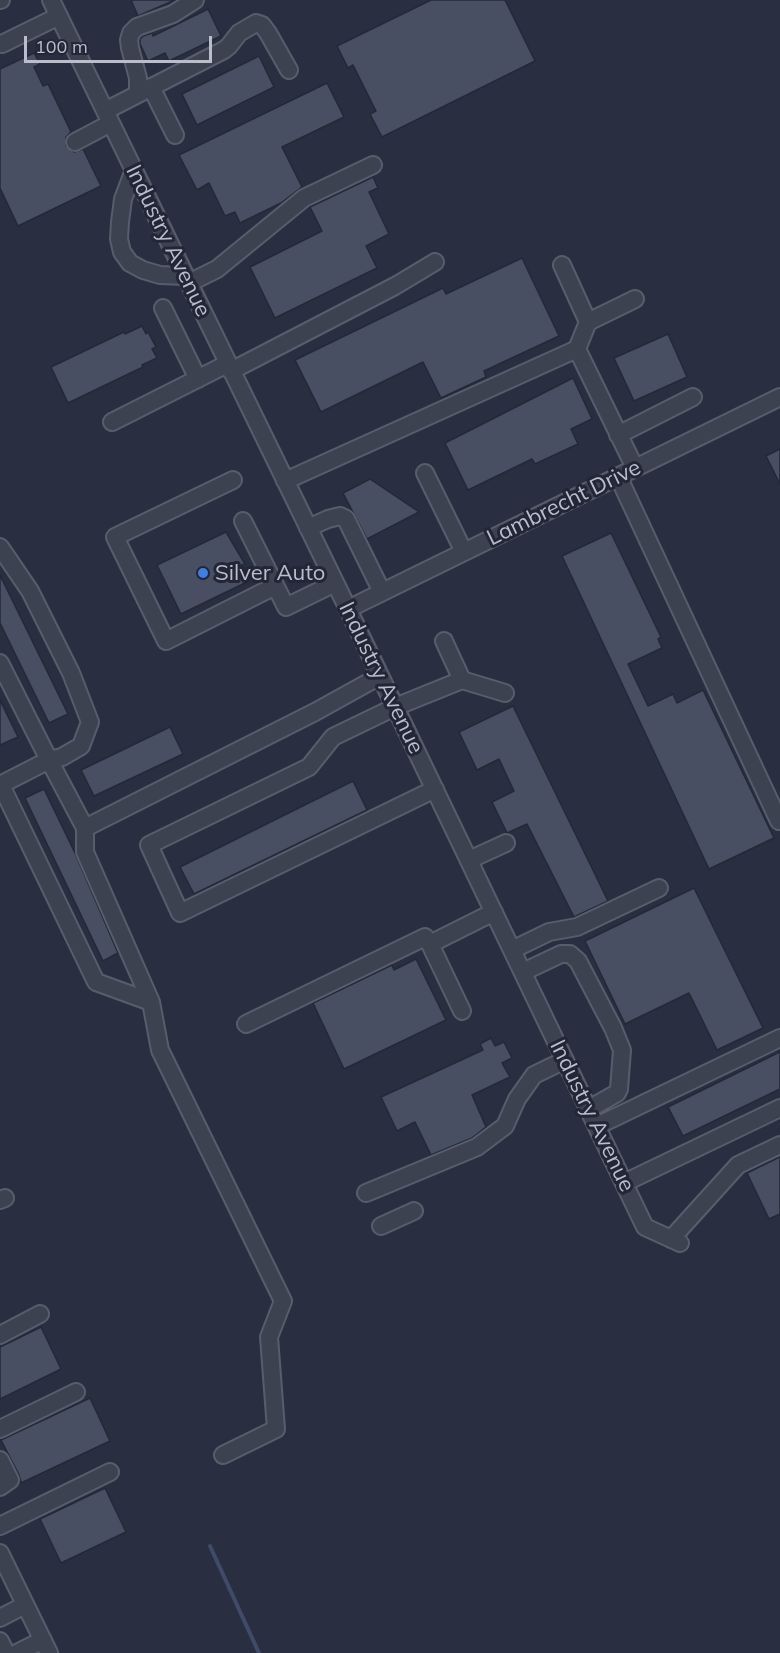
<!DOCTYPE html>
<html>
<head>
<meta charset="utf-8">
<style>
  body { margin:0 }
  #map { position:relative; width:780px; height:1653px; overflow:hidden; background:#292f41; font-family:Mulish,sans-serif }
  canvas { display:block }
  .scale { position:absolute; left:24px; top:36px; width:188px; height:27px; box-sizing:border-box; border:3px solid #babecb; border-top:0; padding-left:8px; font-size:18px; line-height:21px; white-space:nowrap; color:#babecb; -webkit-text-stroke:4px #222637; paint-order:stroke }
</style>
</head>
<body>
<div id="map">
<canvas width="780" height="1653"></canvas>
<div class="scale">100 m</div>
</div>
<script>
const context = document.querySelector('canvas').getContext('2d');
context.lineJoin = 'round';
const poly = rows => new Path2D(rows.map(r => 'M' + r).join(''));
function stroke(path, color, width, dash) { context.strokeStyle = color; context.lineWidth = width; context.lineCap = dash ? 'butt' : 'round'; context.setLineDash(dash || []); context.stroke(path); }
function fillPath(path, color) { context.fillStyle = color; context.fill(path, 'evenodd'); }
function drawText(font, color, halo, rows, align = 'center') {
  context.font = font + ' Mulish,sans-serif'; context.lineWidth = 6; context.setLineDash([]); context.textBaseline = 'middle'; context.strokeStyle = halo; context.fillStyle = color; for (const [text, x, y, turn = 0] of rows) {
    context.save(); context.translate(x, y); context.rotate((+turn || 0) * Math.PI / 180); context.textAlign = isNaN(turn) ? turn : align; if (halo) context.strokeText(text, 0, 0); context.fillText(text, 0, 0); context.restore();
  }
}
stroke(poly([
  [210,1546,259,1653]
]), '#404a69', 4);
const building = poly([
  [131,0,175,0,138,16,131,0],
  [431,0,505,0,535,61,382,137,370,114,376,111,353,65,348,68,337,46,431,0],
  [208,9,221,36,169,61,165,53,148,61,140,44,140,39,143,36,152,33,153,36,208,9],
  [34,53,40,64,34,67,43,86,48,84,71,132,66,137,66,146,74,152,83,149,101,186,18,226,0,188,0,69,34,53],
  [259,56,274,87,197,125,182,94,259,56],
  [327,83,344,117,282,147,302,187,281,203,240,223,235,212,225,216,209,183,197,190,179,155,327,83],
  [373,177,378,188,369,192,389,234,366,246,377,268,275,318,250,267,322,231,310,207,373,177],
  [522,258,559,336,484,371,486,377,441,398,423,362,321,412,295,360,443,288,446,294,522,258],
  [142,326,146,334,148,332,156,347,152,349,157,358,142,365,143,367,68,403,51,367,124,332,125,334,142,326],
  [668,334,687,377,634,401,614,358,668,334],
  [573,378,592,419,571,429,578,444,535,464,532,459,468,490,445,443,573,378],
  [780,449,780,484,766,456,780,449],
  [370,479,419,512,367,539,343,493,370,479],
  [226,532,245,564,241,565,249,581,181,614,157,565,226,532],
  [611,533,661,637,658,639,662,648,628,664,648,706,673,694,677,703,703,690,774,838,709,869,562,556,611,533],
  [0,575,68,714,49,723,0,623,0,575],
  [0,700,18,737,0,745,0,700],
  [513,706,608,901,574,917,527,824,507,833,492,802,514,791,499,759,477,770,459,732,513,706],
  [170,727,183,754,94,796,81,770,170,727],
  [353,781,367,810,194,894,180,867,353,781],
  [44,789,75,853,118,953,103,961,25,798,44,789],
  [694,888,763,1028,717,1050,689,993,625,1024,585,941,694,888],
  [416,959,446,1020,344,1069,313,1003,392,965,394,970,416,959],
  [491,1038,495,1046,504,1042,512,1058,502,1063,510,1077,472,1095,486,1127,472,1138,431,1155,415,1122,397,1131,381,1097,483,1050,480,1044,491,1038],
  [780,1052,780,1089,683,1136,668,1107,780,1052],
  [780,1157,780,1214,769,1219,747,1173,780,1157],
  [41,1327,61,1369,0,1399,0,1347,41,1327],
  [90,1398,110,1441,21,1483,19,1475,1,1440,90,1398],
  [105,1488,126,1532,61,1563,40,1519,105,1488]
]);
fillPath(building, '#484f63');
stroke(building, '#242939', 1.5);
const minor = poly([
  [0,0,1,0],
  [51,0,348,609,645,1227,680,1243],
  [2,44,59,16],
  [151,87,175,135],
  [138,94,138,78,130,48,129,40,131,33,137,27,173,14,195,0],
  [105,111,224,50,229,46,239,33,256,23,262,25,268,33,289,70],
  [75,142,111,123],
  [134,170,123,199,120,222,119,239,122,252,130,263,143,270,160,275,185,276],
  [562,265,588,322,577,349],
  [189,283,217,269,304,198,373,165],
  [163,308,198,379],
  [588,322,635,299],
  [231,371,395,286,435,262],
  [112,422,227,364],
  [618,435,693,397],
  [425,473,464,552],
  [618,476,779,821],
  [233,480,115,537,166,641,275,586],
  [285,481,577,349,635,468],
  [243,521,286,607,335,583],
  [308,528,328,519,340,516,346,519,382,592],
  [0,547,30,591,71,673,90,722,81,746,62,757,49,760,0,663],
  [348,609,780,397],
  [444,641,462,680],
  [0,785,49,760,85,828,315,712,380,676],
  [1,785,96,982,151,1002],
  [435,789,180,913,149,845,309,767,333,737,395,707,462,680,505,693],
  [85,828,85,852,151,1002,160,1050,283,1301,269,1337,276,1429,223,1455],
  [469,860,506,843],
  [512,950,549,932,577,927,659,888],
  [523,972,561,954,570,954,578,961,613,1028,622,1050,619,1089,617,1093,589,1109],
  [462,1011,430,944,494,912],
  [246,1024,425,937,430,944],
  [597,1126,780,1038],
  [624,1183,780,1108],
  [366,1193,477,1147,505,1126,517,1099,534,1075,565,1060],
  [0,1200,5,1198],
  [381,1226,414,1211],
  [671,1239,738,1165,780,1145],
  [0,1335,40,1314],
  [0,1429,76,1392],
  [0,1460,10,1480,0,1487],
  [0,1526,110,1472],
  [0,1553,49,1653],
  [0,1618,25,1605],
  [0,1641,6,1653],
  [17,1653,43,1640]
]);
stroke(minor, '#585d6c', 20);
stroke(minor, '#3d4251', 16);
for (const [x, y, r, color] of [
  [203,573,6,"#3f7fe0"]
]) { const dot = new Path2D(); dot.arc(x, y, r, 0, 2 * Math.PI); context.fillStyle = color; context.fill(dot); stroke(dot, '#222637', 2); }
drawText('22px', '#babecb', '#222637', [
  ["Industry Avenue",168,241,64],
  ["Lambrecht Drive",564,503,-26],
  ["Industry Avenue",381,678,64],
  ["Industry Avenue",592,1116,64]
]);
drawText('22px', '#babecb', '#222637', [
  ["Silver Auto",215,573]
], 'left');
</script>
</body>
</html>
